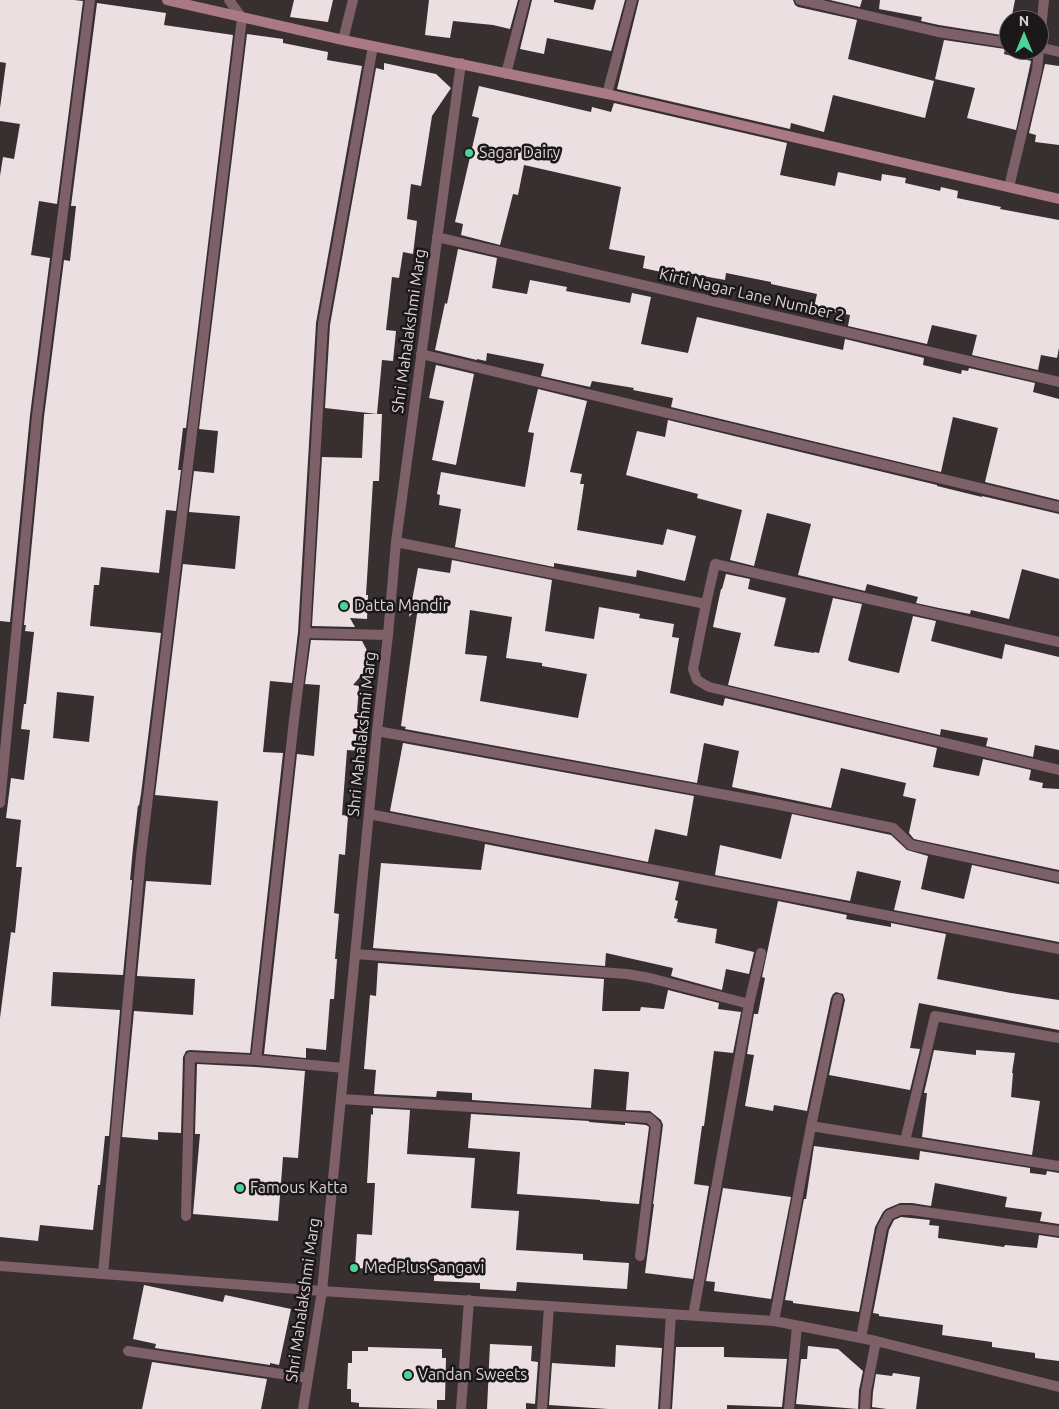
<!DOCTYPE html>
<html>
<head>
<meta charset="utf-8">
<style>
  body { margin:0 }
  #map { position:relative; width:1059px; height:1409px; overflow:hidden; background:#382f31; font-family:Ubuntu,sans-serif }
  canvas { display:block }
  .north { position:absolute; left:999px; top:10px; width:50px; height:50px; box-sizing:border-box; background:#1c1819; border:1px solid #686364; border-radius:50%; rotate:0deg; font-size:14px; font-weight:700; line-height:20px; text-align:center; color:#dad4d5 }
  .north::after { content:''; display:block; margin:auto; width:18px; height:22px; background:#4cd39a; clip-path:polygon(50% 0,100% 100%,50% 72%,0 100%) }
</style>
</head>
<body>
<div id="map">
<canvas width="1059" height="1409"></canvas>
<div class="north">N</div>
</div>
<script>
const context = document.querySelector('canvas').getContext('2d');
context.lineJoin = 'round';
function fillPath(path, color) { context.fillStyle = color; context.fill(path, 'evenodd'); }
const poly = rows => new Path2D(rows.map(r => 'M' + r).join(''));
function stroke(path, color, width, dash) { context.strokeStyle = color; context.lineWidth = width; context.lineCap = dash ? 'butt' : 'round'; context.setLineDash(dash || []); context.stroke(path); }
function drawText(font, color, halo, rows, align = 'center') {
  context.font = font + ' Ubuntu,sans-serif'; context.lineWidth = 5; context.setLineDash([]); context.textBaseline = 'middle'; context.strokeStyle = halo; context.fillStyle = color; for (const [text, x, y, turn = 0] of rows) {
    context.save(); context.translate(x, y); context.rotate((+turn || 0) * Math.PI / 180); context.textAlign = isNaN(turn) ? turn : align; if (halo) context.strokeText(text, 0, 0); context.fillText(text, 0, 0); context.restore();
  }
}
fillPath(poly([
  [0,0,74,0,83,1,57,204,39,201,31,255,50,258,30,415,10,622,0,621,0,176,3,157,14,159,20,124,0,121,0,108,6,63,0,62],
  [294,0,333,0,328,22,290,17],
  [429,0,518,0,510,29,493,25,453,21,450,38,425,35],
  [532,0,554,0,554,2,593,10,596,0,625,0,611,51,547,38,544,54,520,49],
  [639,0,793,0,795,5,798,7,857,20,848,59,934,81,925,118,833,95,824,132,791,123,790,129,617,89],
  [830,0,862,0,860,7],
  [880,0,1015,0,1011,20,1009,20,1008,36,939,25,921,21,922,17,879,9],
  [97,3,166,13,164,25,233,35,186,428,183,428,178,470,181,470,176,511,166,510,159,573,101,567,99,585,94,585,90,626,161,633,141,794,139,806,138,805,133,848,130,880,132,880,123,975,53,972,51,1006,120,1010,109,1136,105,1136,100,1185,98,1185,93,1230,40,1225,38,1241,0,1237,0,1018,11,932,15,933,22,867,16,867,21,820,6,818,11,778,24,780,30,730,21,729,24,704,26,704,34,632,25,631,26,625,24,625,44,417,64,260,70,261,76,206,71,206],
  [57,692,94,696,89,742,53,738],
  [247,34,283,39,283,43,328,52,327,60,362,66,316,323,298,632,292,683,270,681,263,752,283,753,250,1053,190,1050,186,1051,183,1057,181,1133,158,1132,158,1140,122,1137,134,1011,193,1015,195,979,137,976,146,881,211,885,218,801,155,795,183,564,235,569,240,516,189,512,194,471,214,473,218,431,199,429],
  [944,40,1005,49,1004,54,1031,61,1016,130,967,118,975,88,935,79],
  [384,63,436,74,451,88,432,116,421,186,411,184,407,219,417,221,413,254,403,252,399,278,392,277,386,330,396,331,393,361,382,360,377,414,325,408,330,325,376,68,384,70],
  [1045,64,1059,66,1059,145,1035,142,1036,135,1029,133],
  [479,86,591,112,592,107,611,112,614,103,787,143,780,175,835,186,838,172,881,181,882,174,906,178,905,183,940,191,941,187,958,191,957,198,1001,207,1000,209,1059,220,1059,348,1057,358,1041,355,1038,370,972,355,977,335,932,325,927,344,848,326,850,315,814,308,817,294,771,284,771,282,726,273,725,280,676,271,675,275,643,268,645,256,609,249,621,187,524,165,518,195,513,194,500,245,461,235,463,224,455,222,479,118,472,116],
  [458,249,497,258,492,288,527,294,530,280,567,287,566,291,630,303,632,293,651,297,641,344,688,353,697,317,843,350,845,339,924,358,923,365,961,374,962,370,968,371,969,368,1035,383,1033,392,1059,399,1059,500,985,482,998,428,953,417,941,472,671,407,673,398,633,390,634,388,592,381,590,387,541,376,544,364,487,353,486,361,477,359,477,360,435,350,445,303,447,304],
  [436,365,474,374,456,465,432,460,444,401,429,398],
  [538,389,587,401,570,472,582,474,580,484,584,484,577,530,663,545,667,529,696,536,685,581,637,570,636,577,554,563,554,567,455,547,461,509,439,505,440,495,437,494,441,472,525,487,534,433,528,432],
  [364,414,382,414,379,481,373,481,366,595,368,595,367,619,350,618,355,627,312,626,322,457,362,458],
  [668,420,937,485,937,486,982,497,982,496,1059,514,1059,579,1022,569,1009,619,971,610,970,614,939,608,916,603,918,597,867,584,865,591,798,575,811,524,767,513,754,566,730,560,742,510,697,498,698,494,626,475,637,431,665,437],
  [452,560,552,580,545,631,594,639,599,607,640,614,639,618,674,624,672,637,679,638,670,693,723,706,725,698,937,748,933,767,979,776,983,759,1031,770,1029,780,1043,783,1042,788,1059,789,1059,870,914,839,909,833,916,799,903,796,906,783,841,768,831,808,732,787,739,751,704,743,697,783,405,729,406,727,401,726,418,607,409,617,418,568,450,573],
  [470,610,512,617,506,658,542,663,542,666,587,674,578,718,480,701,487,656,465,654],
  [726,574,750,579,748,589,786,598,774,646,814,653,814,652,819,653,833,598,862,604,848,660,851,662,899,673,913,616,936,621,931,641,1002,659,1005,644,1059,657,1059,750,1035,745,1033,757,986,746,988,738,941,729,940,735,728,685,741,633,713,627,721,589,722,589],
  [311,640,362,641,373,662,353,685,359,686,357,712,363,713,360,751,347,750,342,815,348,816,345,855,339,854,334,913,339,914,335,959,337,959,334,999,330,999,326,1050,306,1048,306,1058,264,1054,297,754,314,756,320,685,305,684],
  [403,743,694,796,687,836,655,829,648,862,390,811],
  [792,814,891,835,907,850,928,856,921,889,964,899,972,865,1059,884,1059,942,894,910,901,881,857,871,850,901,715,875,720,845,781,859],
  [485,844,679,882,675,900,678,901,674,918,678,919,677,922,717,929,715,943,754,952,749,974,726,969,722,990,671,976,673,968,606,953,605,966,373,948,381,863,481,870],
  [778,901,847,915,846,919,891,927,891,923,946,934,937,979,1011,993,1059,1000,1059,1030,919,1003,910,1048,920,1049,910,1090,829,1075,845,1000,843,994,836,992,833,994,831,998,807,1111,774,1105,773,1111,745,1106,754,1055,747,1054,754,1014,758,1014,765,978,762,977],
  [378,963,604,979,602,1011,640,1011,641,1007,664,1009,668,990,719,1003,718,1009,741,1012,733,1053,714,1051,704,1126,702,1126,694,1184,709,1186,693,1279,645,1273,654,1204,653,1204,663,1125,661,1120,650,1111,626,1110,629,1072,594,1069,591,1108,472,1100,472,1093,437,1091,436,1097,374,1094,376,1070,364,1069,370,995,376,996],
  [934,1050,976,1055,976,1050,1015,1053,1012,1073,1013,1073,1011,1097,1040,1101,1032,1155,922,1137,927,1093,924,1093],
  [197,1064,256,1067,305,1071,298,1158,283,1157,278,1221,193,1214,200,1134,195,1134],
  [373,1108,410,1110,407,1154,475,1158,471,1208,519,1211,516,1250,583,1254,583,1260,629,1263,627,1289,517,1282,516,1291,480,1289,480,1283,434,1281,434,1274,397,1271,397,1270,355,1268,357,1234,372,1235,375,1183,367,1183,371,1114,373,1115],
  [471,1114,589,1121,589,1122,625,1125,625,1123,646,1125,649,1127,639,1204,600,1201,600,1200,517,1194,520,1152,468,1148],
  [814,1146,919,1160,920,1151,1030,1168,1030,1173,1046,1175,1047,1171,1059,1173,1059,1224,1040,1221,1042,1212,1005,1207,1007,1197,935,1183,931,1206,912,1203,900,1203,886,1209,883,1212,875,1227,859,1312,793,1303,793,1301,785,1300,804,1199,806,1199],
  [723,1188,791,1197,771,1299,714,1291,715,1282,706,1281],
  [901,1217,930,1220,929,1225,939,1226,938,1238,1004,1247,1005,1245,1037,1248,1039,1235,1059,1238,1059,1361,1035,1358,1035,1353,992,1347,992,1342,942,1335,943,1325,879,1316,879,1314,873,1313,889,1230,894,1220],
  [144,1285,223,1302,225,1295,291,1309,279,1365,270,1363,270,1365,155,1348,156,1344,133,1339],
  [490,1344,532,1346,531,1361,538,1362,535,1404,526,1403,526,1409,487,1409],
  [616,1345,662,1348,658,1409,608,1409,549,1405,552,1363,615,1367],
  [808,1346,838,1349,863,1371,859,1390,858,1409,796,1404,801,1359,807,1359],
  [368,1347,442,1349,442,1358,446,1358,445,1400,437,1400,437,1409,359,1407,359,1403,351,1402,351,1389,347,1389,348,1363,352,1363,352,1351,368,1351],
  [676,1347,724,1347,724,1357,787,1359,782,1407,727,1405,727,1409,672,1409],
  [152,1362,267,1379,261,1409,142,1409],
  [893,1373,920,1377,916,1409,887,1409,872,1407,873,1392,876,1374,892,1376]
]), '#ebdfe2');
stroke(poly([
  [800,0,938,32,1009,43],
  [343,40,353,0],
  [1039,47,1059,52],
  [1039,49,1044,0],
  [506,74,525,0],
  [607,94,632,0],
  [1009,187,1037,70,1039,50],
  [437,237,1059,382],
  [421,354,1059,507],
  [396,542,706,604],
  [305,633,388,635],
  [1059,642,715,564,706,604,693,669,697,680,709,687,1059,770],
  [377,731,775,804,893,828,911,845,1059,877],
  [0,803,37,416,90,0],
  [369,814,1059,949],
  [355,954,627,974,650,978,749,1004],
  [256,1060,294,720,305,633,323,324,373,46],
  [341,1099,649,1118,656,1125,640,1256],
  [811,1126,1059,1166],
  [905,1141,935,1016,1059,1038],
  [186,1216,190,1057,256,1060,344,1068],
  [0,1266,322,1291,774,1321,876,1341,1059,1387],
  [103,1274,141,855,242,18,229,0],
  [693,1316,749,1004,761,953],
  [774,1321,811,1126,838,999],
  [861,1338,882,1228,889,1215,900,1210,911,1210,1059,1231],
  [128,1351,308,1378],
  [303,1409,322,1291,377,731,388,635,396,542,461,63],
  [461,1409,469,1300],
  [542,1409,549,1306],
  [665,1409,671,1314],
  [789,1409,797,1326],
  [865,1409,866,1391,876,1341]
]), '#7e6068', 10);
stroke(poly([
  [167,0,343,40,607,94,1059,199]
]), '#a97a86', 10);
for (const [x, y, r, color] of [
  [469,153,5,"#4cd39a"],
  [344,606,5,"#4cd39a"],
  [240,1188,5,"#4cd39a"],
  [354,1268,5,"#4cd39a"],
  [408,1375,5,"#4cd39a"]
]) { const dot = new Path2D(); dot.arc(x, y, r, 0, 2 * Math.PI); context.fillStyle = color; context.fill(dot); stroke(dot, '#1c1819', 2); }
drawText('16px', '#dad4d5', '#1c1819', [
  ["Sagar Dairy",479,153],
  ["Datta Mandir",354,606],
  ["Famous Katta",250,1188],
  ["MedPlus Sangavi",364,1268],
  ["Vandan Sweets",418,1375]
], 'left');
drawText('16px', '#dad4d5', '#1c1819', [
  ["Kirti Nagar Lane Number 2",752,295,13],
  ["Shri Mahalakshmi Marg",409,331,-82],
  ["Shri Mahalakshmi Marg",362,734,-84],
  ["Shri Mahalakshmi Marg",303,1300,-82]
]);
</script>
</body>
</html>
